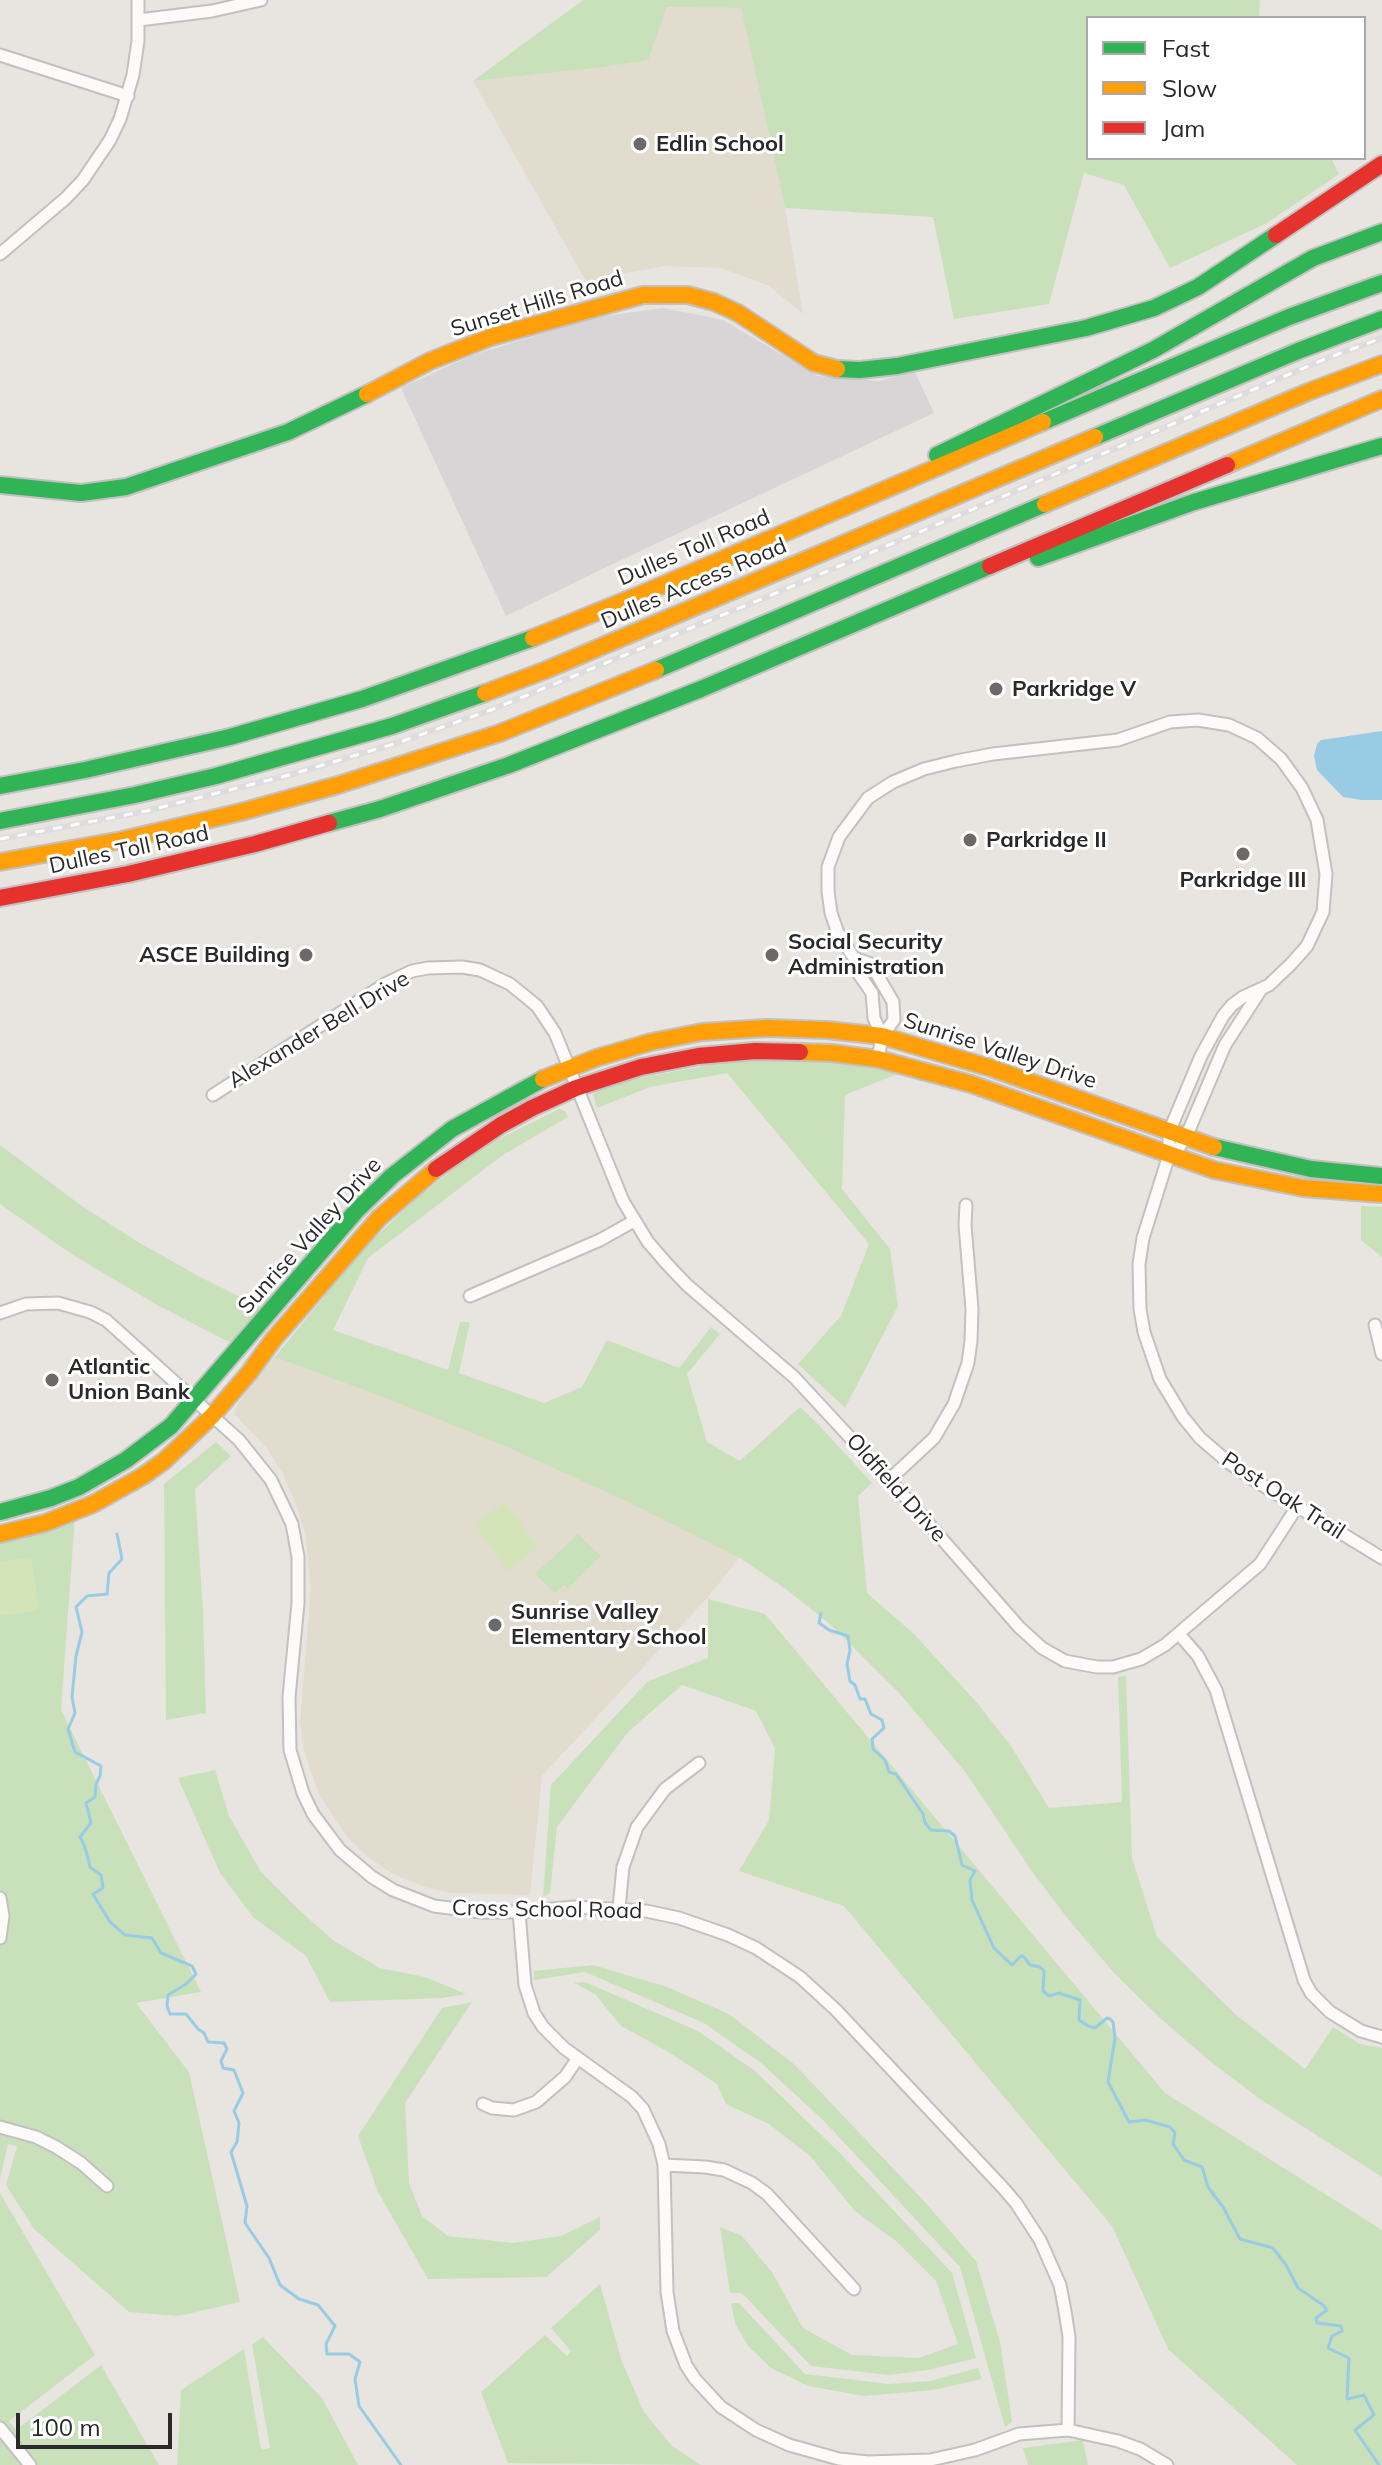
<!DOCTYPE html>
<html>
<head>
<meta charset="utf-8">
<style>
  body { margin:0 }
  #map { position:relative; width:1382px; height:2465px; overflow:hidden; background:#e8e4e0; font-family:Mulish,sans-serif }
  canvas { display:block }
  .legend { position:absolute; left:1086px; top:16px; width:280px; height:144px; box-sizing:border-box; background:#fff; border:2px solid #a9a9a9; margin:0; padding:10px 14px; list-style:none; font-size:24px; color:#292929 }
  .legend li { display:flex; align-items:center; gap:16px; height:40px }
  .legend b { width:40px; border:2px solid #a9a9a9 }
  .scale { position:absolute; left:16px; top:2413px; width:156px; height:36px; box-sizing:border-box; border:4px solid #292929; border-top:0; padding-left:10px; font-size:24px; line-height:28px; white-space:nowrap; color:#292929; -webkit-text-stroke:6px #fff; paint-order:stroke }
</style>
</head>
<body>
<div id="map">
<canvas width="1382" height="2465"></canvas>
<ul class="legend">
<li><b style="height:10px;background:#30b455"></b>Fast</li>
<li><b style="height:10px;background:#ff9f0a"></b>Slow</li>
<li><b style="height:10px;background:#e5322d"></b>Jam</li>
</ul>
<div class="scale">100 m</div>
</div>
<script>
const context = document.querySelector('canvas').getContext('2d');
context.lineJoin = 'round';
function fillPath(path, color) { context.fillStyle = color; context.fill(path, 'evenodd'); }
const poly = rows => new Path2D(rows.map(r => 'M' + r).join(''));
function stroke(path, color, width, dash) { context.strokeStyle = color; context.lineWidth = width; context.lineCap = dash ? 'butt' : 'round'; context.setLineDash(dash || []); context.stroke(path); }
function drawText(font, color, halo, rows, align = 'center') {
  context.font = font + ' Mulish,sans-serif'; context.lineWidth = 6; context.setLineDash([]); context.textBaseline = 'middle'; context.strokeStyle = halo; context.fillStyle = color; for (const [text, x, y, turn = 0] of rows) {
    context.save(); context.translate(x, y); context.rotate((+turn || 0) * Math.PI / 180); context.textAlign = isNaN(turn) ? turn : align; if (halo) context.strokeText(text, 0, 0); context.fillText(text, 0, 0); context.restore();
  }
}
fillPath(poly([
  [664,308,723,320,818,376,879,381,915,372,934,413,617,562,506,616,401,388,470,356,596,317]
]), '#d8d5d7');
fillPath(poly([
  [667,6,741,8,785,208,803,314,769,286,721,268,665,266,627,273,588,285,473,81,597,68],
  [275,1356,335,1377,512,1448,627,1500,740,1557,708,1597,542,1776,530,1895,451,1893,428,1888,393,1874,365,1855,347,1837,319,1794,304,1751,300,1721,311,1589,305,1534,296,1504,283,1474,266,1447,234,1414,238,1403]
]), '#e2dccf');
fillPath(poly([
  [583,0,1260,0,1259,18,1088,18,1088,158,1331,158,1339,174,1267,223,1170,268,1124,185,1084,173,1049,304,954,319,933,217,785,208,741,8,667,7,648,60,597,68,473,81],
  [813,1059,900,1073,845,1095,842,1189,890,1249,898,1306,845,1408,798,1364,841,1316,869,1244,727,1073,650,1087,597,1108,593,1094,623,1081,726,1062],
  [559,1109,565,1111,568,1117,503,1155,368,1258,333,1330,448,1370,460,1322,470,1322,459,1373,544,1403,582,1387,607,1340,679,1368,711,1327,720,1334,687,1374,707,1442,740,1461,800,1407,817,1423,872,1483,858,1496,867,1593,914,1634,978,1704,1011,1746,1049,1808,1122,1802,1118,1677,1126,1676,1132,1858,1157,1937,1235,2014,1305,2069,1333,2027,1360,2044,1382,2048,1382,2177,1260,2099,1211,2062,1161,2019,1114,1973,1068,1919,1031,1870,966,1773,900,1694,831,1625,787,1590,740,1558,622,1499,509,1448,391,1400,275,1357,364,1248,416,1199,456,1167,499,1139],
  [0,1145,79,1204,138,1242,200,1277,262,1308,234,1342,227,1341,157,1305,73,1255,0,1204],
  [1361,1206,1382,1207,1382,1257,1361,1240],
  [216,1442,231,1456,195,1489,203,1611,206,1713,166,1720,164,1484],
  [75,1516,61,1710,201,1992,136,2003,189,2072,240,2302,178,2316,129,2312,34,2229,6,2185,17,2146,8,2144,0,2179,0,1542],
  [578,1534,601,1556,568,1589,564,1585,555,1593,535,1574],
  [708,1599,765,1614,1165,2093,1382,2230,1382,2465,1297,2465,1168,2349,1112,2226,844,1906,739,1871,769,1820,775,1749,756,1711,682,1685,628,1732,557,1827,550,1893,543,1897,551,1785,648,1681,708,1658],
  [215,1770,229,1816,261,1872,299,1910,334,1941,380,1968,425,1977,466,1994,442,1998,330,2002,306,1956,253,1917,220,1873,178,1778],
  [593,1965,667,1987,729,2014,795,2065,924,2201,976,2261,1000,2342,1012,2422,1005,2427,960,2267,823,2120,761,2063,704,2023,585,1972,534,1980,534,1971],
  [585,1982,698,2031,755,2071,839,2152,952,2273,976,2358,928,2370,889,2375,811,2366,742,2293,730,2293,720,2227,742,2236,772,2272,803,2328,852,2355,919,2358,958,2344,936,2281,896,2241,855,2211,810,2156,769,2124,726,2104,717,2084,667,2051,621,2026,595,1994,574,1983],
  [472,2002,405,2103,409,2183,422,2216,448,2236,513,2243,561,2236,600,2217,600,2230,546,2277,428,2279,378,2192,358,2136,442,2008],
  [0,2193,95,2355,9,2421,16,2430,101,2365,159,2465,0,2465],
  [600,2284,622,2362,644,2412,672,2446,701,2465,508,2463,481,2392,545,2335,567,2356,571,2351,551,2328],
  [731,2303,739,2303,805,2374,889,2384,930,2381,978,2368,982,2379,933,2390,864,2396,808,2386,771,2368,748,2346,735,2323],
  [263,2337,322,2398,358,2465,177,2465,181,2390,244,2349,261,2450,270,2448,252,2344],
  [1083,2440,1088,2465,1028,2465,1023,2448]
]), '#c9e1bb');
fillPath(poly([
  [505,1502,538,1547,508,1571,475,1524],
  [31,1557,39,1610,0,1616,0,1562]
]), '#d2e4b8');
fillPath(poly([
  [1382,731,1382,800,1361,800,1343,797,1317,770,1314,756,1317,744,1321,740,1335,738]
]), '#98cce4');
stroke(poly([
  [117,1534,122,1559,109,1573,107,1594,87,1596,76,1607,82,1632,76,1656,72,1697,75,1713,68,1729,75,1752,101,1766,100,1776,96,1784,95,1797,86,1803,91,1823,80,1837,85,1847,90,1867,101,1875,103,1888,93,1894,110,1922,125,1935,152,1938,161,1953,192,1966,196,1974,186,1984,168,1995,167,2006,170,2014,186,2014,198,2029,204,2033,208,2042,224,2043,227,2049,221,2061,223,2068,234,2070,243,2093,234,2111,239,2123,237,2142,231,2152,247,2206,245,2223,269,2258,280,2285,299,2299,318,2305,335,2326,326,2344,327,2354,349,2354,360,2362,355,2379,359,2406,401,2465],
  [821,1613,819,1623,829,1630,848,1636,850,1650,847,1664,850,1681,855,1685,860,1699,865,1699,871,1714,882,1720,884,1728,872,1739,873,1749,885,1760,889,1772,896,1774,923,1814,925,1823,931,1830,949,1831,955,1836,962,1865,975,1871,970,1880,972,1900,994,1948,1012,1965,1021,1956,1024,1957,1030,1965,1040,1967,1044,1971,1043,1991,1049,1996,1059,1993,1080,2000,1079,2020,1088,2026,1095,2028,1107,2018,1110,2019,1113,2022,1115,2038,1108,2082,1129,2122,1145,2120,1170,2127,1175,2133,1173,2144,1184,2160,1202,2167,1208,2187,1223,2207,1240,2239,1273,2248,1286,2265,1298,2288,1323,2305,1327,2310,1316,2318,1317,2323,1341,2326,1342,2331,1332,2336,1328,2348,1349,2358,1347,2399,1364,2395,1374,2415,1355,2430,1379,2465]
]), '#98cce4', 3);
const street = poly([
  [139,20,212,11,261,0],
  [0,55,128,96],
  [0,254,66,198,83,180,110,140,120,119,133,75,138,41,138,0],
  [854,958,871,964,893,1002,894,1020,882,1036,878,1059],
  [882,1036,874,1018,872,993,856,970,854,958,838,933,831,913,828,891,828,867,839,837,868,798,893,782,924,769,956,761,993,754,1118,740,1170,722,1198,720,1229,725,1257,738,1281,759,1302,788,1317,820,1326,874,1323,912,1307,946,1291,964,1269,985,1243,997,1232,1005,1223,1016,1201,1056,1169,1132,1169,1155,1143,1238,1139,1264,1140,1309,1144,1332,1160,1379,1183,1417,1200,1438,1228,1462,1254,1480,1382,1558],
  [213,1095,385,984,412,971,428,968,462,967,480,970,510,984,537,1006,555,1033,623,1201,648,1242,667,1264,687,1285,794,1377,907,1499,1019,1627,1042,1648,1065,1661,1097,1667,1113,1667,1141,1659,1165,1645,1260,1564,1297,1507],
  [1169,1155,1178,1149,1186,1137,1225,1045,1260,991],
  [470,1296,600,1240,634,1221],
  [0,1313,26,1304,58,1303,90,1312,106,1320,239,1440,271,1480,292,1524,298,1557,298,1603,289,1697,290,1750,303,1793,313,1814,340,1850,372,1877,393,1890,434,1906,481,1912,519,1912,574,1907,646,1911,679,1918,728,1935,756,1948,800,1977,836,2010,1004,2189,1016,2203,1040,2240,1060,2285,1065,2311,1069,2337,1068,2430],
  [1375,1325,1382,1354],
  [889,1480,934,1438,954,1404,968,1363,971,1341,972,1309,965,1225,966,1205],
  [1179,1634,1198,1656,1216,1690,1304,1980,1311,1993,1330,2012,1361,2031,1382,2037],
  [0,1898,3,1916,0,1938],
  [619,1908,623,1867,637,1827,665,1789,699,1763],
  [519,1912,525,1985,534,2013,543,2027,564,2048,632,2097,643,2109,659,2144,664,2165,667,2292,673,2331,686,2365,695,2379,721,2407,756,2430,789,2445,839,2459,868,2462,930,2460,975,2450,1019,2434,1068,2430,1118,2441,1140,2449,1167,2465],
  [483,2104,492,2108,514,2110,536,2102,565,2077,578,2058],
  [0,2127,36,2137,56,2147,81,2163,107,2186],
  [664,2165,705,2167,724,2170,752,2183,767,2194,854,2289],
  [0,2428,30,2465]
]);
const fast = poly([
  [837,369,860,370,897,366,1086,328,1154,308,1198,287,1276,235],
  [1043,422,1289,317,1382,283],
  [1095,437,1298,351,1382,319],
  [937,455,1153,350,1313,258,1382,232],
  [0,485,81,493,126,487,288,432,367,394],
  [1038,558,1194,502,1382,446],
  [656,670,1045,504],
  [0,786,85,770,230,737,362,699,533,638],
  [0,821,135,795,216,776,392,726,485,693],
  [329,823,380,809,509,765,701,689,990,566],
  [1214,1147,1311,1169,1382,1176],
  [0,1512,51,1498,79,1487,126,1460,171,1426,357,1210,392,1176,452,1129,543,1079]
]);
const slow = poly([
  [367,394,430,361,491,337,643,295,688,295,714,302,738,313,814,363,837,369],
  [1227,465,1382,399],
  [1045,504,1308,392,1382,364],
  [533,638,644,593,1043,422],
  [485,693,546,670,1095,437],
  [0,862,122,840,241,812,338,785,500,733,656,670],
  [800,1052,832,1053,878,1059,971,1084,1214,1170,1303,1188,1382,1194],
  [543,1079,596,1058,651,1042,702,1032,767,1028,827,1030,882,1036,991,1068,1214,1147],
  [0,1534,45,1523,93,1504,143,1476,164,1461,212,1416,249,1373,273,1340,379,1218,436,1169]
]);
const jam = poly([
  [1276,235,1382,164],
  [990,566,1227,465],
  [0,898,128,874,255,844,329,823],
  [436,1169,501,1125,532,1108,576,1088,641,1067,698,1056,755,1051,800,1052]
]);
stroke(street, '#c2c0c1', 15);
stroke(fast, '#c2c0c1', 20);
stroke(slow, '#c2c0c1', 20);
stroke(jam, '#c2c0c1', 20);
stroke(street, '#fcfbfa', 11);
stroke(fast, '#30b455', 16);
stroke(slow, '#ff9f0a', 16);
stroke(jam, '#e5322d', 16);
const rail = poly([
  [0,839,146,811,289,775,397,743,491,710,781,591,1325,359,1382,338]
]);
stroke(rail, '#dddcde', 6);
stroke(rail, '#fff', 3, [9]);
for (const [x, y, r, color] of [
  [640,144,8,"#6c6a69"],
  [996,689,8,"#6c6a69"],
  [970,840,8,"#6c6a69"],
  [1243,854,8,"#6c6a69"],
  [306,955,8,"#6c6a69"],
  [772,955,8,"#6c6a69"],
  [52,1380,8,"#6c6a69"],
  [495,1625,8,"#6c6a69"]
]) { const dot = new Path2D(); dot.arc(x, y, r, 0, 2 * Math.PI); context.fillStyle = color; context.fill(dot); stroke(dot, '#fff', 3); }
drawText('bold 22px', '#292929', '#fff', [
  ["Edlin School",656,144],
  ["Parkridge V",1012,689],
  ["Parkridge II",986,840],
  ["Parkridge III",1243,880,"center"],
  ["Social Security",788,942],
  ["Administration",788,967],
  ["ASCE Building",290,955,"right"],
  ["Atlantic",68,1367],
  ["Union Bank",68,1392],
  ["Sunrise Valley",511,1612],
  ["Elementary School",511,1637]
], 'left');
drawText('22px', '#292929', '#fff', [
  ["Sunset Hills Road",537,304,-17],
  ["Dulles Toll Road",694,548,-23],
  ["Dulles Access Road",694,584,-23],
  ["Dulles Toll Road",129,850,-12],
  ["Alexander Bell Drive",319,1030,-31],
  ["Sunrise Valley Drive",1000,1051,18],
  ["Sunrise Valley Drive",310,1236,-48],
  ["Oldfield Drive",896,1488,48],
  ["Post Oak Trail",1283,1496,33],
  ["Cross School Road",547,1910,1]
]);
</script>
</body>
</html>
